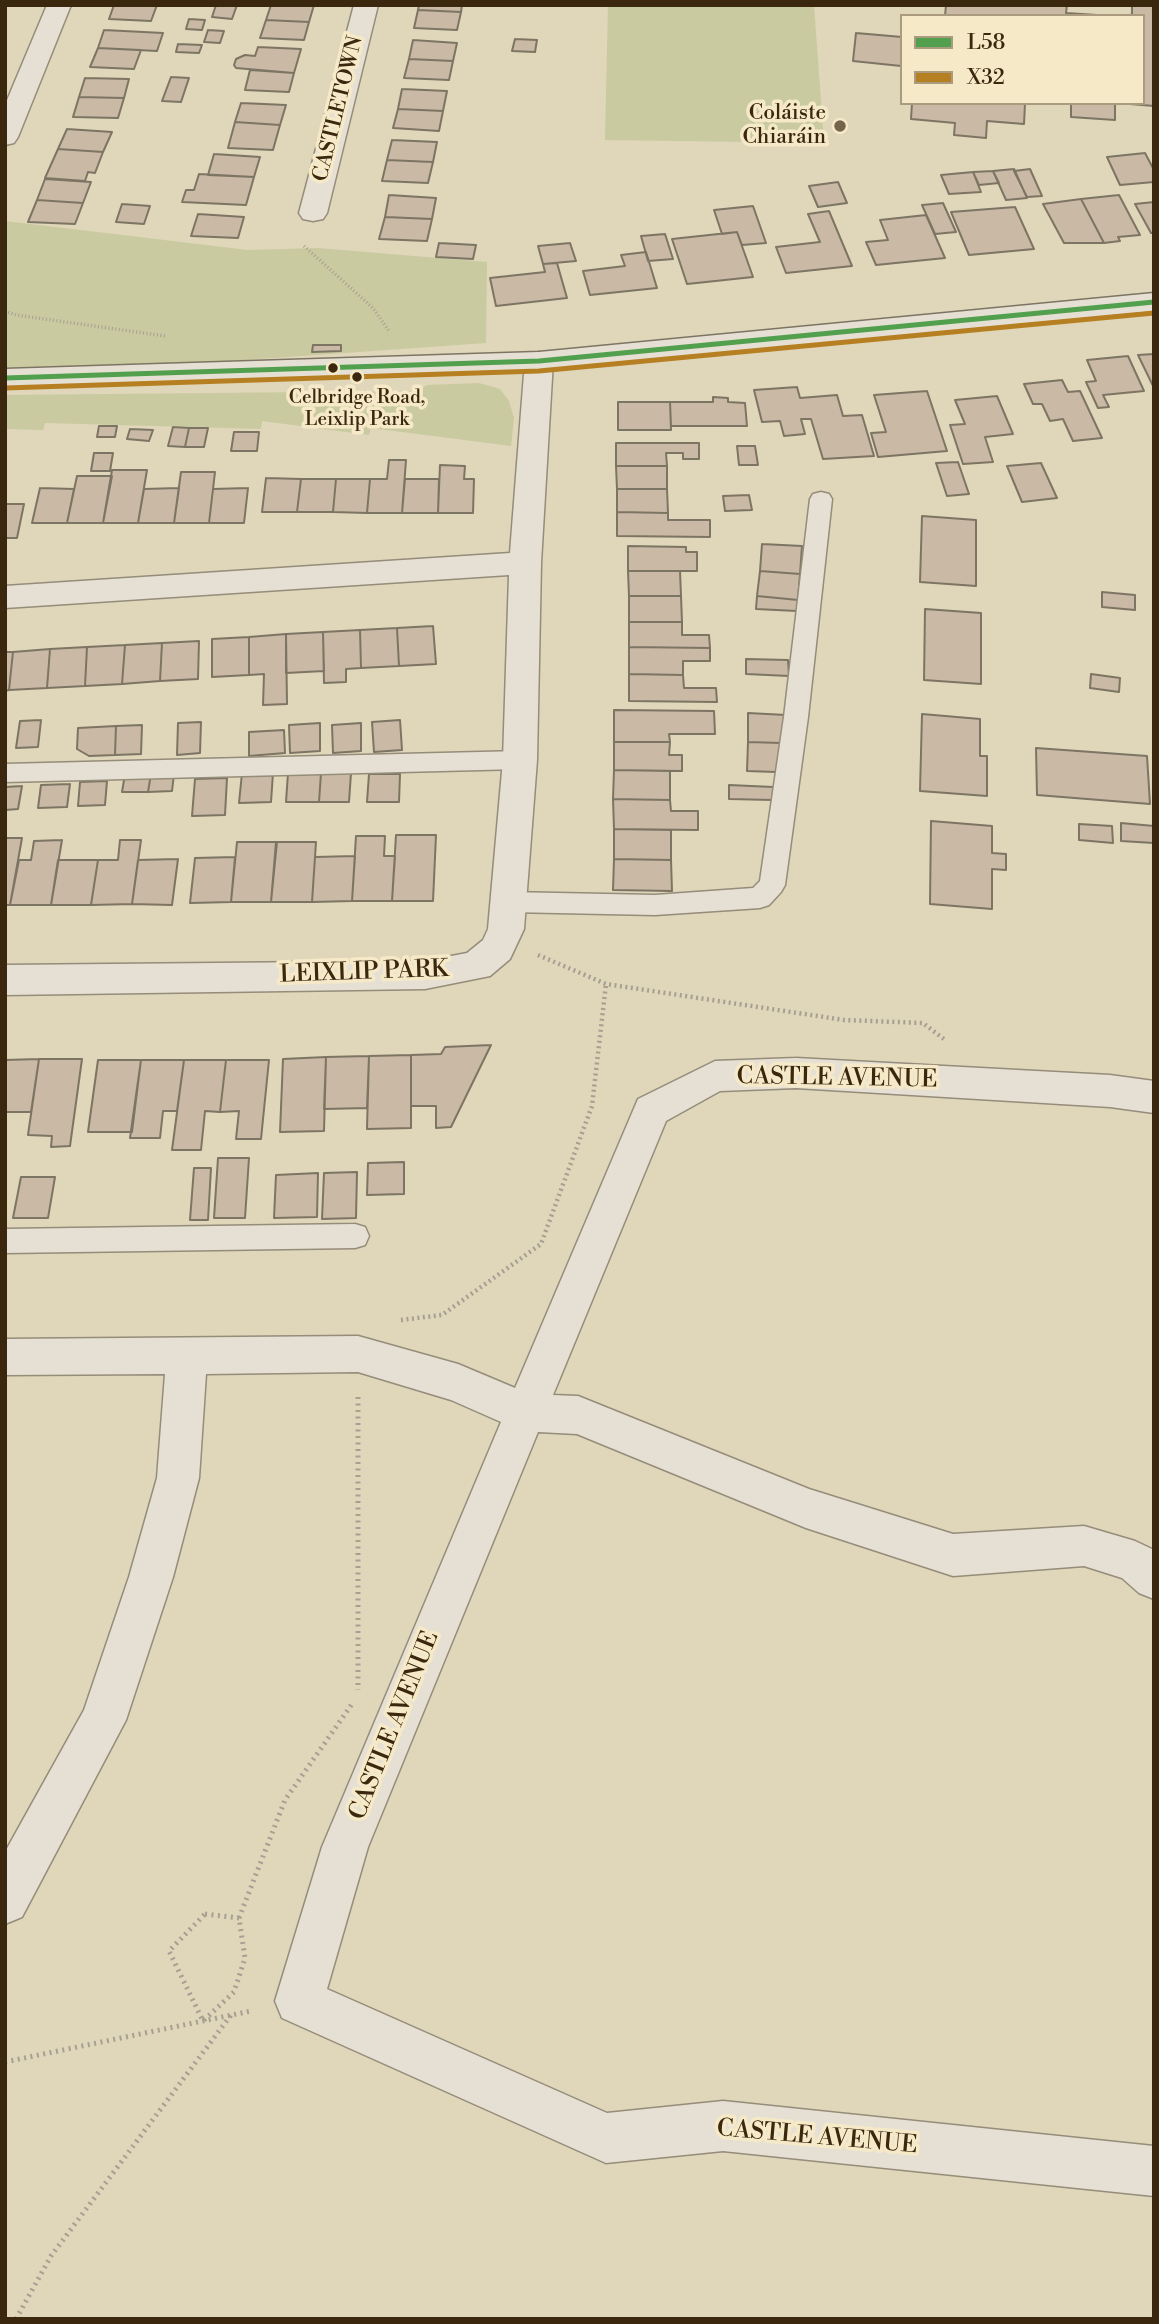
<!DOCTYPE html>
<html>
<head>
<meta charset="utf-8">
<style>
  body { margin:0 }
  #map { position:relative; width:1159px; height:2324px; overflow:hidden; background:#e0d6ba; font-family:"Libre Bodoni",serif }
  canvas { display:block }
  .frame { position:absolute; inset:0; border:7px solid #3a270e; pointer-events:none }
  .legend { position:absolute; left:900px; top:14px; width:245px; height:91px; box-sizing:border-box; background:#f5e9c8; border:2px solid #aa9b7e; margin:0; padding:9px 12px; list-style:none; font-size:21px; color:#3a270e }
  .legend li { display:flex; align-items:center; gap:14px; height:35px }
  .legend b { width:35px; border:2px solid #aa9b7e }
</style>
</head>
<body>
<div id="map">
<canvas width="1159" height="2324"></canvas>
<div class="frame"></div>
<ul class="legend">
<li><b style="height:9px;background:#52a04e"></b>L58</li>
<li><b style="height:9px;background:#b67f22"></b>X32</li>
</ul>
</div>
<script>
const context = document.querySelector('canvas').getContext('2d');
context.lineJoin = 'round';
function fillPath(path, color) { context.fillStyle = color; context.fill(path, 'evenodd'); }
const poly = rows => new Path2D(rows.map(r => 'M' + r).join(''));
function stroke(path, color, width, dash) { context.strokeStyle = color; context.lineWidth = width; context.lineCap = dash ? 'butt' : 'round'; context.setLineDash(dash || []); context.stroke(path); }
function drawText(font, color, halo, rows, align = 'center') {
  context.font = font + ' "Libre Bodoni",serif'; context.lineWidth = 7; context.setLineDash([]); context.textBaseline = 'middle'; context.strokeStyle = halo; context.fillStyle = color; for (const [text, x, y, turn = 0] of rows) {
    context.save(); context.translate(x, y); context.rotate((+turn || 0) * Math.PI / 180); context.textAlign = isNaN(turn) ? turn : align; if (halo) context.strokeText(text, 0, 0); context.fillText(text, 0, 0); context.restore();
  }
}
fillPath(poly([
  [608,5,814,5,824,143,605,140],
  [5,221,248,250,318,248,487,262,486,343,5,377],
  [479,383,500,389,509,401,514,418,511,446,371,428,369,435,262,421,261,429,45,423,43,430,5,429,5,395,418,391,427,385]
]), '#c9caa0');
const building = poly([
  [114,5,157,5,151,21,109,19,114,5],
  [216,5,237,5,232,19,212,17,216,5],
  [271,5,314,5,309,22,266,20,271,5],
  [419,5,462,5,461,12,418,10,419,5],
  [946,5,1067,5,1066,13,1113,16,945,16,946,5],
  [1132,5,1154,5,1154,106,1118,103,1143,103,1143,16,1129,16,1132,14,1132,5],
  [418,10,461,12,457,30,414,28,418,10],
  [189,19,205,20,202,30,186,29,189,19],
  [266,20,309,22,304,40,260,38,266,20],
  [104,30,163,33,157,51,98,48,104,30],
  [208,30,224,31,220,43,204,42,208,30],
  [856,33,902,37,901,66,853,61,856,33],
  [515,39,537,40,535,52,512,51,515,39],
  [413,40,457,43,453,61,409,59,413,40],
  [178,44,202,45,199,53,176,52,178,44],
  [258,47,301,49,294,73,236,68,234,65,236,59,245,55,255,56,258,47],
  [98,48,141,50,134,69,90,67,98,48],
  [409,59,453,61,449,80,404,78,409,59],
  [250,70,294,73,289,92,245,90,250,70],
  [171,77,189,78,181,102,162,101,171,77],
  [85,78,129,79,124,98,79,97,85,78],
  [402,89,447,91,443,111,398,109,402,89],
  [79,97,124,98,118,118,73,117,79,97],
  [241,103,286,105,280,125,235,122,241,103],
  [912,103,1025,103,1024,124,987,121,986,138,954,135,955,123,911,119,912,103],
  [1071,103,1115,103,1115,120,1071,117,1071,103],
  [398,109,443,111,439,131,393,128,398,109],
  [235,122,280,125,273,150,228,148,235,122],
  [67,129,112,132,103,152,58,149,67,129],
  [392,140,437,142,433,162,387,160,392,140],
  [58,149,103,152,95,173,88,172,85,181,45,178,58,149],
  [1145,153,1154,170,1154,182,1120,185,1107,157,1145,153],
  [214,154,260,157,254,177,208,175,214,154],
  [387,160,433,162,428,183,382,181,387,160],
  [1014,169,1027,198,1006,200,993,171,1014,169],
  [1030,169,1042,196,1027,197,1014,171,1030,169],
  [993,171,999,183,979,185,973,172,993,171],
  [973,172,981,192,949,194,941,175,973,172],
  [199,174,254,177,246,205,182,202,186,190,194,190,199,174],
  [45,179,91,182,83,203,37,200,45,179],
  [838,182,847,203,818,207,809,186,838,182],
  [389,195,436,198,432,219,385,217,389,195],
  [1119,195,1140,235,1118,237,1120,241,1104,243,1081,199,1119,195],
  [1081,199,1104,243,1064,243,1043,204,1081,199],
  [37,200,83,203,75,224,28,222,37,200],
  [1154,202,1154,233,1151,233,1135,204,1154,202],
  [943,203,956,232,935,234,922,205,943,203],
  [122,204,150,206,144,224,116,222,122,204],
  [753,206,766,243,742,245,737,232,722,234,714,210,753,206],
  [1015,207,1034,249,969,255,951,212,1015,207],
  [829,211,852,266,786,273,776,247,820,242,808,214,829,211],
  [198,214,244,217,238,238,191,236,198,214],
  [926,215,945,258,876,265,866,242,888,240,880,220,926,215],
  [385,217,432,219,427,241,379,239,385,217],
  [737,232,753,277,687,284,672,239,737,232],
  [665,234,673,259,648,261,641,236,665,234],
  [439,243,476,245,473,259,436,257,439,243],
  [570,243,576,261,543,264,538,246,570,243],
  [646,252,657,288,590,295,583,271,625,266,621,255,646,252],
  [557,263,567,298,496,306,490,278,545,272,543,264,557,263],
  [313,345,341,345,341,351,312,352,313,345],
  [1154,354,1154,388,1138,355,1154,354],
  [1128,356,1144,391,1103,395,1109,407,1098,408,1086,382,1096,381,1087,360,1128,356],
  [1062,380,1068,392,1080,391,1102,438,1073,441,1063,419,1050,421,1042,404,1033,404,1024,384,1062,380],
  [797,387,800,398,837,395,843,416,862,415,874,456,823,459,811,419,801,419,805,434,784,436,780,421,762,422,754,390,797,387],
  [927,391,947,451,878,457,871,433,886,432,874,395,927,391],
  [997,396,1013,434,985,437,993,462,963,464,950,425,965,424,955,400,997,396],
  [713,397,728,398,728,402,745,403,747,426,671,426,670,402,713,402,713,397],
  [618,402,670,402,671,430,618,430,618,402],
  [99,426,117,426,115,437,97,437,99,426],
  [173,427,189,428,185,447,168,446,173,427],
  [189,428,208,428,204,447,185,447,189,428],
  [130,429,153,430,149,441,127,439,130,429],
  [234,432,259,432,257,451,231,451,234,432],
  [616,443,699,443,699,459,683,459,683,453,666,453,667,466,616,466,616,443],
  [737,446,755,446,758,465,739,465,737,446],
  [94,453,113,453,110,471,91,471,94,453],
  [389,460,406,460,402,513,367,513,370,479,387,479,389,460],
  [958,462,969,494,947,496,936,463,958,462],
  [1041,463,1057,498,1022,502,1007,466,1041,463],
  [440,465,465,466,464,479,474,479,473,513,438,513,440,465],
  [616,466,667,466,667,489,617,489,616,466],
  [112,470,147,470,138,523,103,523,112,470],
  [181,472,215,472,209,523,174,523,181,472],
  [77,476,112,476,103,523,67,523,77,476],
  [266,478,301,479,297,512,262,512,266,478],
  [301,479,336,479,333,512,297,512,301,479],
  [336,479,370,479,367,513,333,512,336,479],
  [405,479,439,479,438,513,402,513,405,479],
  [40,488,74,489,67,523,32,523,40,488],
  [179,488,174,523,138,523,144,489,179,488],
  [248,488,244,523,209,523,213,489,248,488],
  [617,489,667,489,668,513,617,512,617,489],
  [749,495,752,510,725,511,723,496,749,495],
  [5,504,24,504,17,538,5,538,5,504],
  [617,512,668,513,668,520,710,520,710,537,617,536,617,512],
  [922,516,976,520,976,586,920,582,922,516],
  [762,544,802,546,800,574,760,571,762,544],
  [628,546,686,547,686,552,697,552,697,571,628,571,628,546],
  [628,571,680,571,681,596,629,596,628,571],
  [760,571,800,574,798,600,757,596,760,571],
  [1102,592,1135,595,1135,610,1102,607,1102,592],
  [629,596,681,596,682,622,629,622,629,596],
  [757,596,798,600,797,611,756,609,757,596],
  [925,609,981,613,981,684,924,680,925,609],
  [629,622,682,622,682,635,709,635,710,648,629,647,629,622],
  [433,626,436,664,399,666,397,628,433,626],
  [397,628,399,666,361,668,360,630,397,628],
  [360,630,361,668,346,669,346,682,324,683,323,632,360,630],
  [323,632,324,671,286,673,286,634,323,632],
  [286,634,287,704,263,705,264,674,249,675,249,637,286,634],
  [249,637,249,675,212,677,212,639,249,637],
  [199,641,198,679,160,681,162,643,199,641],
  [162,643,160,681,122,684,125,645,162,643],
  [125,645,122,684,85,686,87,647,125,645],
  [87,647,85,686,47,688,50,649,87,647],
  [629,647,710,648,710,661,683,661,683,675,629,674,629,647],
  [50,649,47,688,9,690,13,652,50,649],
  [5,652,13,652,9,690,5,691,5,652],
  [746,659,788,660,789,676,746,674,746,659],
  [629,674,683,675,684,688,716,688,717,702,629,701,629,674],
  [1091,674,1120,678,1119,692,1090,688,1091,674],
  [614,710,714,711,715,734,669,734,670,742,614,742,614,710],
  [748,713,786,715,781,743,748,742,748,713],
  [922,714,980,719,980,756,987,756,987,796,920,791,922,714],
  [41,720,38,747,16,748,20,721,41,720],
  [400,720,402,750,374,752,372,722,400,720],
  [201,722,200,753,177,755,178,723,201,722],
  [320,723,320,751,290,753,289,725,320,723],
  [361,723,361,751,333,753,332,725,361,723],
  [142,725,141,754,115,755,116,726,142,725],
  [116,726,115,755,89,756,77,749,78,728,116,726],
  [284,730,285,753,249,756,249,732,284,730],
  [614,742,670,742,669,755,682,755,682,771,614,770,614,742],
  [748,742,781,743,776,772,747,771,748,742],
  [1036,748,1147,756,1150,804,1037,795,1036,748],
  [614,770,670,771,670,800,613,799,614,770],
  [242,773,273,773,271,802,239,803,242,773],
  [288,773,321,773,319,802,286,802,288,773],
  [321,773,351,773,349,802,319,802,321,773],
  [125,774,151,774,148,792,122,792,125,774],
  [151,774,174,774,172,791,148,792,151,774],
  [369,774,400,774,399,802,367,802,369,774],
  [227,778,225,815,192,816,195,779,227,778],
  [107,781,105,805,78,806,80,782,107,781],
  [70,784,67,807,38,808,41,785,70,784],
  [729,785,773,787,773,800,729,799,729,785],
  [22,786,18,809,5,810,5,787,22,786],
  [613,799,670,800,671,811,698,811,698,830,614,829,613,799],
  [931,821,992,826,992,853,1006,854,1006,870,992,869,992,909,930,904,931,821],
  [1121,823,1154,826,1154,843,1121,841,1121,823],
  [1079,824,1112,826,1113,843,1079,840,1079,824],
  [614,829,671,830,671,860,614,859,614,829],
  [396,835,436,835,433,901,392,901,396,835],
  [356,836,385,836,384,856,395,856,392,901,352,901,356,836],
  [5,838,22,838,10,905,5,905,5,838],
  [62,840,51,905,10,905,19,860,31,860,34,841,62,840],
  [120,840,141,840,132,904,91,905,98,860,118,860,120,840],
  [237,842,277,842,271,902,231,902,237,842],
  [276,842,316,842,312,902,271,902,276,842],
  [355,856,352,901,312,902,315,857,355,856],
  [235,857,231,902,190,903,195,858,235,857],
  [178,859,172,905,132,904,138,860,178,859],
  [614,859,671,860,672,891,613,890,614,859],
  [58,860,98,860,91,905,51,905,58,860],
  [491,1045,451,1127,436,1128,436,1106,411,1106,411,1055,441,1054,445,1047,491,1045],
  [411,1055,411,1128,367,1129,369,1056,411,1055],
  [369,1056,367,1108,324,1109,326,1057,369,1056],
  [326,1057,324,1131,280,1132,283,1059,326,1057],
  [39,1059,82,1059,70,1146,51,1147,52,1136,28,1135,39,1059],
  [39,1059,31,1112,5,1112,5,1060,39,1059],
  [98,1060,141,1060,132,1132,88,1132,98,1060],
  [141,1060,184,1060,177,1111,163,1111,160,1138,130,1138,141,1060],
  [184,1060,226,1060,220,1112,205,1111,201,1150,172,1150,184,1060],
  [226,1060,269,1060,261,1139,236,1139,239,1111,220,1112,226,1060],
  [218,1158,249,1158,245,1218,214,1218,218,1158],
  [404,1162,404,1194,367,1195,368,1163,404,1162],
  [194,1168,211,1168,208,1220,190,1220,194,1168],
  [357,1172,356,1218,322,1219,324,1173,357,1172],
  [318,1173,317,1217,274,1218,276,1175,318,1173],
  [21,1177,55,1177,48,1218,13,1218,21,1177]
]);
fillPath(building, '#cabaa5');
stroke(building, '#7d7563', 2);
const lane = poly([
  [821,492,829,494,832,499,808,717,785,885,781,892,769,905,760,908,655,915,508,912,499,909,495,902,499,895,508,892,655,895,753,888,760,881,784,717,810,499,813,494,821,492],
  [520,751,529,754,532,760,529,766,520,769,5,782,5,764,520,751],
  [355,1224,365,1227,369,1236,365,1245,355,1248,5,1253,5,1229,355,1224]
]);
const street = poly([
  [47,5,71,5,18,137,14,143,5,145,5,105,47,5],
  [354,5,378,5,327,213,323,219,313,221,303,219,299,213,354,5],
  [539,352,549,354,553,361,541,563,537,760,524,929,510,959,490,976,425,989,5,995,5,965,425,961,467,953,483,940,488,929,503,760,509,575,5,608,5,586,510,553,525,361,529,354,539,352],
  [796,1058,1110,1075,1154,1081,1154,1113,1110,1107,796,1088,720,1091,666,1121,553,1395,578,1396,809,1489,953,1534,1084,1526,1135,1541,1154,1550,1154,1599,1139,1593,1122,1578,1084,1566,953,1576,806,1528,577,1434,538,1432,368,1847,327,1989,607,2113,723,2101,1154,2146,1154,2196,723,2151,606,2163,282,2018,275,2001,322,1847,501,1422,451,1400,358,1372,206,1374,199,1478,173,1577,126,1720,22,1917,5,1924,5,1852,84,1710,129,1577,157,1478,165,1374,5,1375,5,1339,358,1336,458,1364,515,1388,638,1099,715,1061,796,1058]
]);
const secondary = poly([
  [1154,293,1154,311,539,370,5,387,5,369,539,352,1154,293]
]);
stroke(lane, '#958c7a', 3);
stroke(street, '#958c7a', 3);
stroke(secondary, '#7d7563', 3);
stroke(poly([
  [304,246,373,308,389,331],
  [5,311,16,315,165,336]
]), '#a6a093', 3.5, [1, 2.5]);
stroke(poly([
  [538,955,606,984,844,1020,923,1023,945,1040],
  [401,1320,442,1315,541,1244,592,1106,606,984]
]), '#a6a093', 4.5, [2, 3.5]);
stroke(poly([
  [358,1397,358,1690],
  [205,1914,239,1918,245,1958,234,1992,203,2021,169,1951,205,1914],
  [239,1918,285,1800,352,1704],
  [5,2062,251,2011],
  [16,2319,51,2256,231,2015]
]), '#a6a093', 5, [2, 4.5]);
fillPath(lane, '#e5e0d3');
fillPath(street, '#e5e0d3');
fillPath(secondary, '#e5e0d3');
stroke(poly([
  [5,378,539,361,1154,302]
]), '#52a04e', 5);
stroke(poly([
  [5,388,539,371,1154,313]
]), '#b67f22', 5);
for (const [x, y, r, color] of [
  [840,126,7,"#74644a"],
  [333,368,6,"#3a270e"],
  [357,377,6,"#3a270e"]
]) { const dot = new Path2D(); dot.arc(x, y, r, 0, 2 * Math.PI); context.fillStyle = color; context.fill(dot); stroke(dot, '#f5e9c8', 2.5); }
drawText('19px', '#3a270e', '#f5e9c8', [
  ["Celbridge Road,",357,398],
  ["Leixlip Park",357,420]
]);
drawText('21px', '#3a270e', '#f5e9c8', [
  ["CASTLETOWN",339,109,-76]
]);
drawText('21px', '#3a270e', '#f5e9c8', [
  ["Coláiste",826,114],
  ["Chiaráin",826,138]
], 'right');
drawText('24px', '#3a270e', '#f5e9c8', [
  ["LEIXLIP PARK",364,973,-2],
  ["CASTLE AVENUE",837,1079,1],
  ["CASTLE AVENUE",395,1726,-68],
  ["CASTLE AVENUE",817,2138,5]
]);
</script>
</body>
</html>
